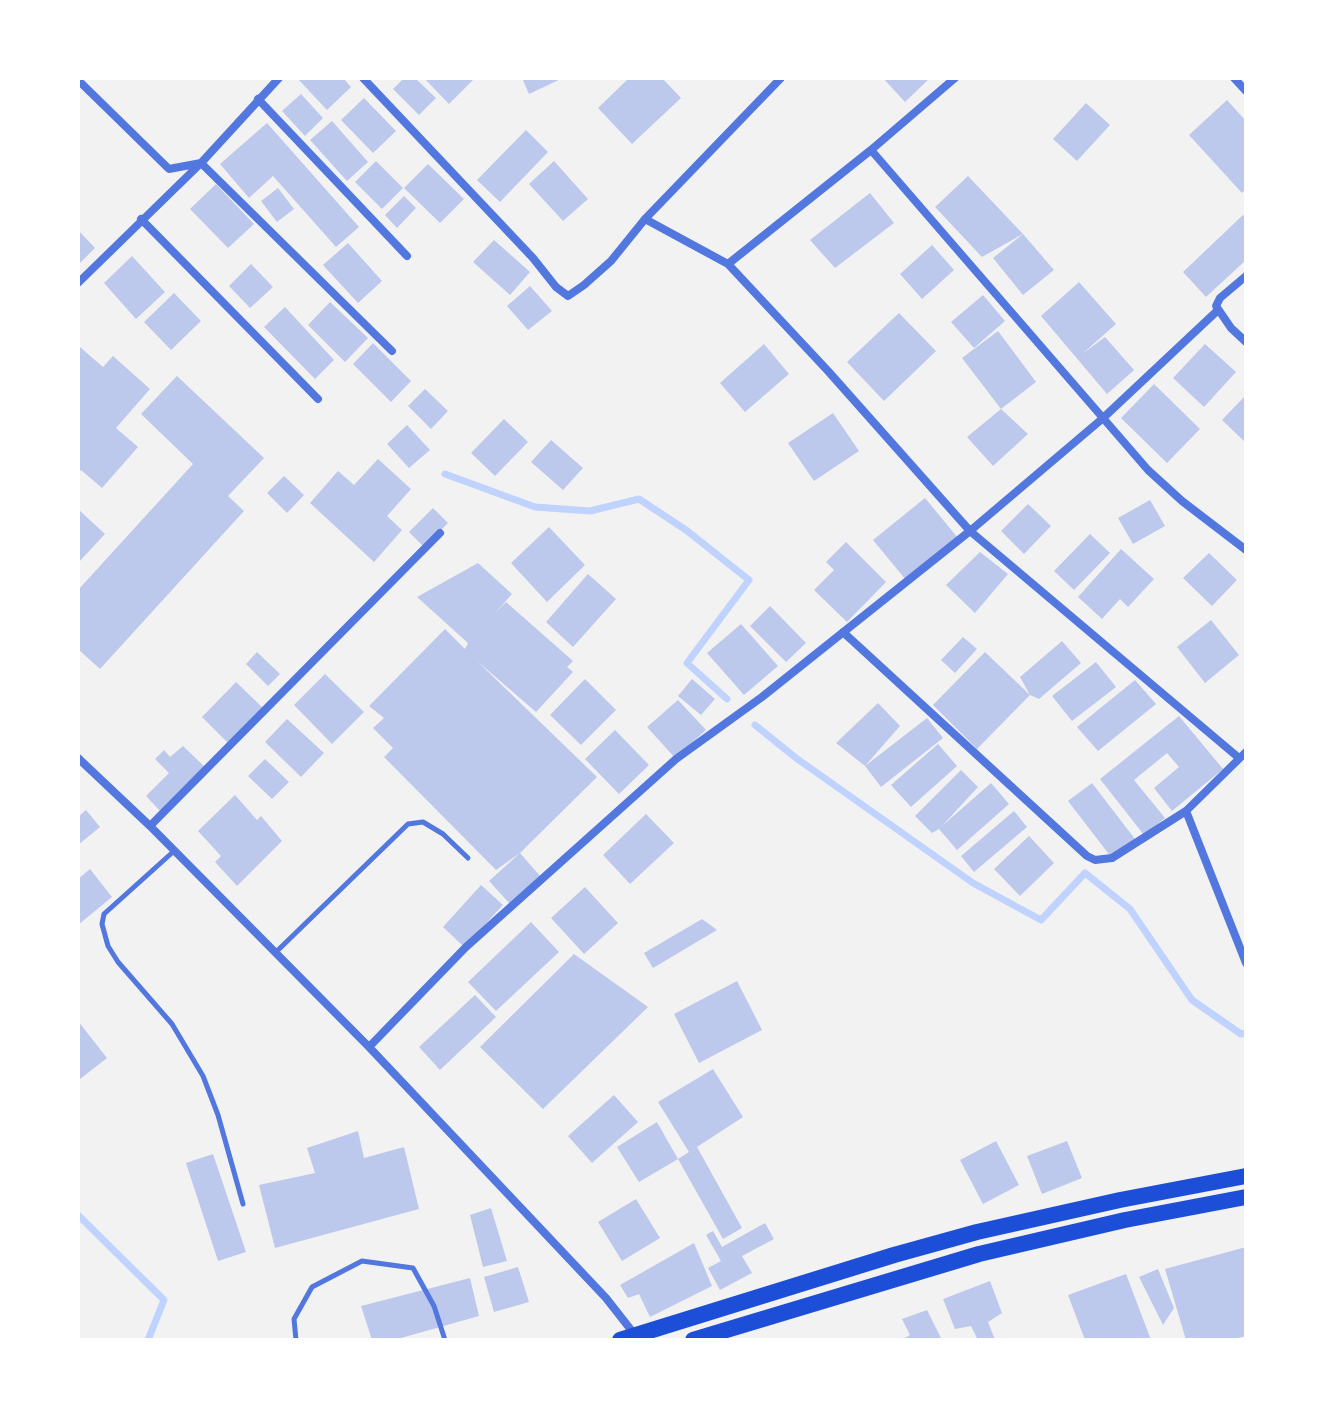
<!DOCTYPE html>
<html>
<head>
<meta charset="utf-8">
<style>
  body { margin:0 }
  #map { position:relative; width:1324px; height:1418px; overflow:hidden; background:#f2f2f2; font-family:"DejaVu Sans",sans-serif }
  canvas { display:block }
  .frame { position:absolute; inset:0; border:80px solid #fff; pointer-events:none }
</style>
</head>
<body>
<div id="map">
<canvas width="1324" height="1418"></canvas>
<div class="frame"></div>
</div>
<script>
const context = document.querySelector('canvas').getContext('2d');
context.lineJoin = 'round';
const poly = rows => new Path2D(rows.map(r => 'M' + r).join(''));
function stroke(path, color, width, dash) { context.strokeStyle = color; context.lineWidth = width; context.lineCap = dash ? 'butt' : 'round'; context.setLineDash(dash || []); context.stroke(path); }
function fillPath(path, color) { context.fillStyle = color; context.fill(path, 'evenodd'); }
stroke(poly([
  [445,474,535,507,590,511,639,499,686,530,749,580,687,663,727,699],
  [755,725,796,758,973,883,1041,920,1085,873,1130,909,1192,1000,1241,1034,1246,1033],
  [78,1215,164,1300,148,1340]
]), '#bfd3fe', 7);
fillPath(poly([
  [297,78,343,78,351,87,327,110],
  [404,78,415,78,436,98,419,115,393,89],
  [424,78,475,78,449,104],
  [522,78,563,78,529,94],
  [629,78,662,78,681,98,632,144,598,108],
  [883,78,930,78,905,102],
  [301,94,323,118,305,136,282,111],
  [364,98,396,131,373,153,341,120],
  [1227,100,1246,121,1246,189,1242,193,1189,135],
  [1086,103,1110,125,1077,161,1053,139],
  [332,121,368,162,347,181,310,140],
  [267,123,359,227,336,247,273,176,249,198,220,164],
  [526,130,548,152,500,202,477,180],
  [376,161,403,188,382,209,355,182],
  [554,161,588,199,563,221,529,184],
  [428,164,464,199,440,223,404,188],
  [968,176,1023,234,982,257,935,207],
  [216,184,254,224,228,248,190,209],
  [278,188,294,209,277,222,261,201],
  [870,193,894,223,835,268,810,240],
  [404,196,416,208,397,228,385,215],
  [1243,215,1246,218,1246,260,1206,297,1183,272],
  [78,230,95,248,78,265],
  [1023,234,1054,270,1023,295,993,258],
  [494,240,530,272,510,295,473,262],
  [348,243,382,281,358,303,323,265],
  [932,245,954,270,922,299,900,274],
  [132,256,165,292,136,319,104,283],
  [251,264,273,287,250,308,229,286],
  [1079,282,1116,324,1082,354,1105,337,1134,370,1107,394,1041,316],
  [530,286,552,311,528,330,507,306],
  [174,293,201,321,171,350,144,322],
  [983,295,1005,321,974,348,951,322],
  [330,302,368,338,345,362,308,325],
  [285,307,334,360,315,379,264,327],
  [899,313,936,351,884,401,847,362],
  [998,331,1036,382,1001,409,962,358],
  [373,343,411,381,391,402,353,364],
  [764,344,789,374,745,412,720,383],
  [1205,344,1236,372,1204,407,1173,378],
  [80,347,103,367,113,356,150,389,116,428,138,447,102,488,81,470,78,474],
  [177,376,264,458,228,496,244,511,100,669,78,649,78,590,193,464,141,414],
  [1154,384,1200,429,1167,463,1121,418],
  [425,389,448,411,431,429,408,406],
  [1246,395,1246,443,1222,420],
  [1001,409,1028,434,993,466,967,437],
  [833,413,859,451,814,481,788,443],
  [504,419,528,442,495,476,471,453],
  [407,425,430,450,409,468,387,444],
  [551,440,583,468,563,490,531,462],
  [378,459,411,489,387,516,402,530,374,562,310,503,338,471,354,485],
  [284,476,304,495,287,513,267,493],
  [925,498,958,538,906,580,873,540],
  [1150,500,1165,526,1133,544,1118,518],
  [1028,504,1051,526,1024,554,1001,531],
  [433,508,448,523,424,547,409,532],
  [78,509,105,534,78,563],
  [549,527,585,565,547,602,511,563],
  [1090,534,1110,553,1074,590,1054,571],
  [846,542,886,582,847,622,814,590,834,570,826,562],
  [1121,549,1154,579,1128,607,1120,599,1102,619,1078,597],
  [980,552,1008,574,975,613,946,585],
  [1209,553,1237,580,1212,606,1183,578],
  [478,563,512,594,495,613,506,602,573,661,567,667,573,672,536,712,477,661,597,777,520,853,496,870,384,757,393,748,373,728,384,718,369,706,445,629,465,649,468,643,417,597],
  [588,574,616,599,573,647,546,622],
  [770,606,806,643,786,662,750,626],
  [1211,620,1239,655,1205,683,1177,647],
  [741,624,778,666,744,695,707,653],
  [963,637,977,649,955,673,941,660],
  [1062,641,1081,663,1039,699,1030,695,1020,677],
  [257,652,280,674,268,686,246,664],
  [985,652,1030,695,977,749,933,705],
  [1096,662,1116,687,1072,721,1052,696],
  [325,674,364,712,332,744,294,705],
  [585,679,616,710,581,745,550,715],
  [692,679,715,699,701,715,678,696],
  [1135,680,1156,704,1098,751,1077,727],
  [236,682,264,709,229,744,202,717],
  [678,700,706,730,675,758,647,727],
  [878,703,900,726,865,766,836,743],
  [1179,716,1223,769,1172,811,1154,788,1179,767,1167,753,1134,780,1165,818,1144,835,1100,779],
  [927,718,943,738,881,787,865,766],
  [287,719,324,753,301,777,265,742],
  [615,730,649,765,619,794,585,759],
  [938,744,957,766,911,807,891,785],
  [183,746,206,768,162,813,146,796,169,773,155,759,164,750,170,757],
  [265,759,289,782,272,799,248,776],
  [961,770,978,787,942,826,991,783,1009,804,957,850,939,829,932,833,915,816],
  [1092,783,1135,839,1111,857,1068,801],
  [235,795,257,820,261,816,282,841,237,886,215,862,221,856,198,831],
  [86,810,100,827,78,845,78,817],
  [1014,811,1027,827,974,872,961,856],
  [646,814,674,843,630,884,603,855],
  [1029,836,1054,863,1020,896,994,869],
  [520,853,541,877,511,905,489,881],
  [90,869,112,897,78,925,78,879],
  [481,885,503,905,464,947,443,927],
  [585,887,618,923,584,954,551,918],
  [702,919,717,930,653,968,644,953],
  [531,922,559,952,496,1011,468,982],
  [574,954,648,1007,543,1109,480,1047],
  [737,981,762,1030,699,1063,674,1014],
  [475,995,496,1017,440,1070,419,1047],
  [78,1021,107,1058,80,1079,78,1076],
  [713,1069,743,1117,697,1147,742,1228,723,1239,678,1159,689,1152,658,1102],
  [614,1095,638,1122,592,1163,568,1136],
  [657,1122,678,1159,639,1182,617,1147],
  [358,1131,364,1158,404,1147,419,1209,275,1248,259,1185,315,1173,307,1148],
  [996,1141,1019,1185,983,1204,960,1160],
  [1067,1141,1082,1178,1042,1194,1027,1156],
  [213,1154,246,1252,218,1261,186,1163],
  [636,1199,660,1238,622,1261,598,1222],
  [491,1208,507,1261,483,1267,470,1215],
  [765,1223,774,1239,742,1256,752,1273,720,1290,708,1268,721,1261,706,1235,713,1231,722,1247],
  [694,1243,712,1286,650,1317,639,1294,628,1298,620,1285],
  [1246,1247,1246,1336,1230,1340,1186,1340,1165,1269],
  [518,1267,529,1302,494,1312,484,1277],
  [1158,1269,1174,1308,1163,1325,1139,1277],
  [1126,1274,1151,1340,1085,1340,1068,1295],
  [470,1278,479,1316,394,1340,372,1340,361,1306],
  [990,1281,1002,1313,988,1322,995,1340,978,1340,971,1326,955,1329,943,1299],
  [927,1310,942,1340,901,1340,910,1335,902,1319]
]), '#bdc9ec');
stroke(poly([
  [174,851,104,914,102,924,108,946,118,962,172,1024,203,1076,218,1115,243,1204],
  [276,952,408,824,423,822,443,834,468,858],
  [296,1340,294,1319,312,1287,362,1261,413,1268,434,1306,445,1340]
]), '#5277de', 5);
stroke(poly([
  [363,78,533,258,556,287,568,296,584,285,611,261,645,219,781,78],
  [1234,78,1246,91],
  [78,80,169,169,201,163,392,351],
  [258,99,407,256],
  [871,150,1148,470,1182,501,1246,550],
  [141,219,318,399],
  [645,219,728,264,828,371,970,531,1239,758],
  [728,264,871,150,955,78],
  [1246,276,1220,298,1216,306,1231,328,1246,342],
  [78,283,201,163,279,78],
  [843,632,1087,856,1095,860,1112,858,1186,811],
  [1246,752,1186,811,1246,963],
  [78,758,150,826,369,1047,606,1298,635,1335],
  [150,826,440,533],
  [369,1047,466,947,676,759,762,697,970,531,1102,419,1217,311]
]), '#5277de', 8);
stroke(poly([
  [620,1340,894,1255,977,1232,1120,1200,1246,1176],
  [693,1340,979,1254,1125,1220,1246,1197]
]), '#1d4ed8', 16);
</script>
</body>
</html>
